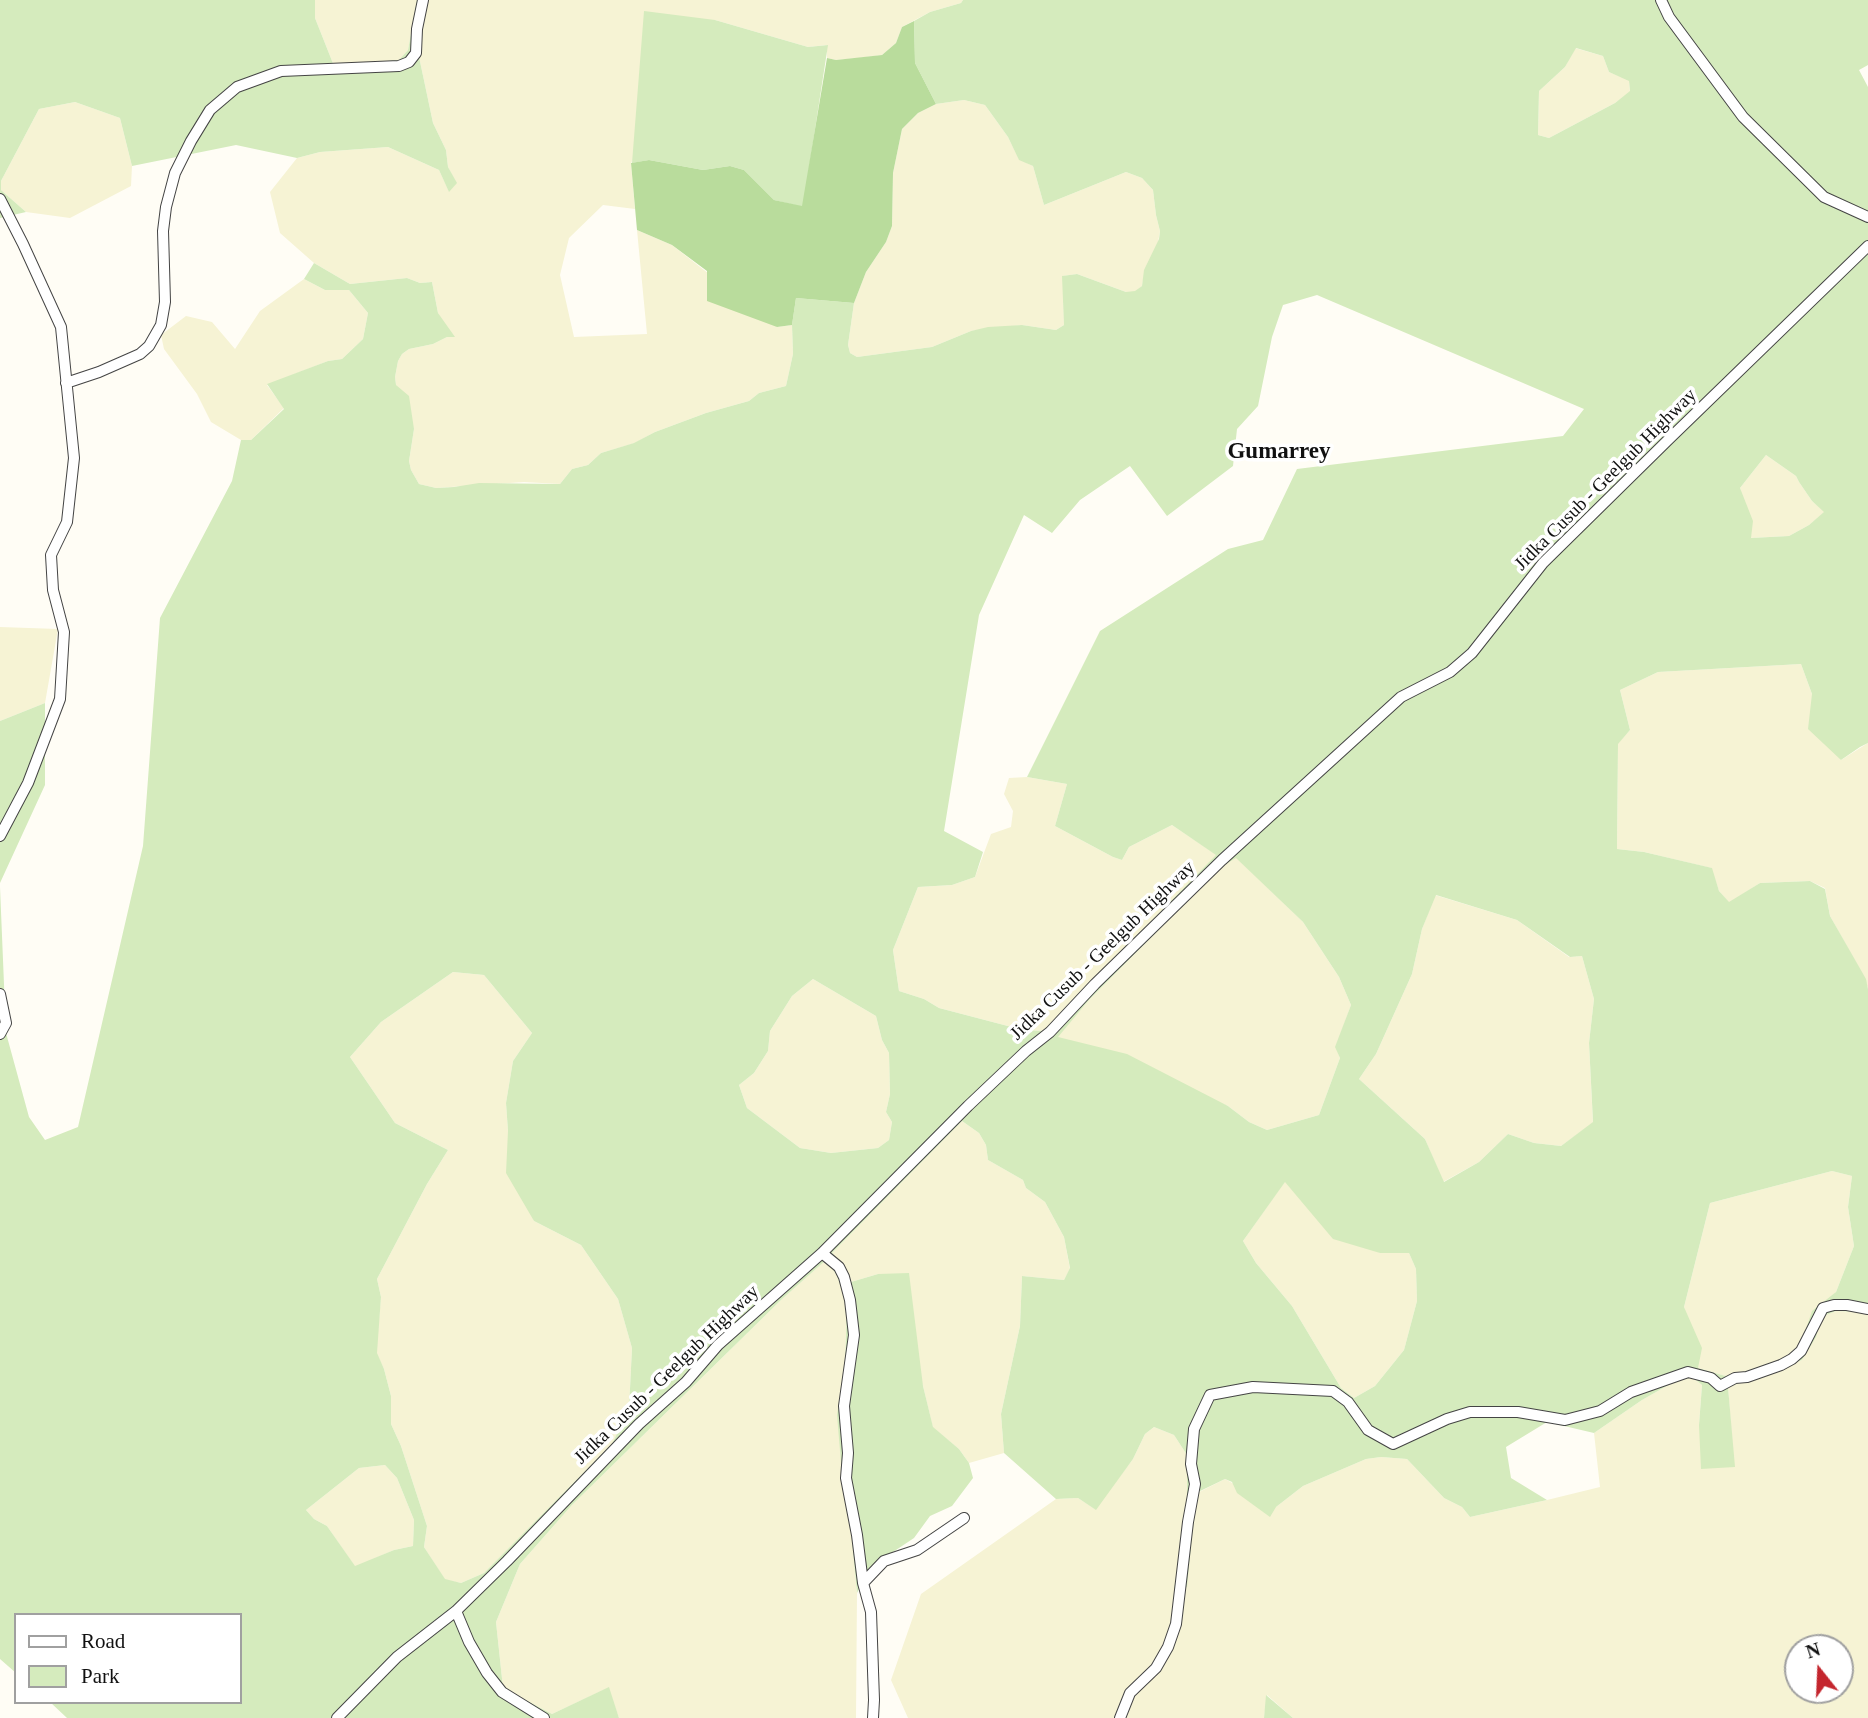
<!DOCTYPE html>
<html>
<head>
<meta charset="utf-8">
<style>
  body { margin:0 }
  #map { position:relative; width:1868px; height:1718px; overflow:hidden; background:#fffdf5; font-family:Georgia,serif }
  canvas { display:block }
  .legend { position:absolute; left:14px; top:1613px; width:228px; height:91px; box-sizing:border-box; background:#fff; border:2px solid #a0a0a0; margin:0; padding:9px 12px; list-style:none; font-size:21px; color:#111 }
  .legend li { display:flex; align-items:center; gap:14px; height:35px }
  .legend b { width:35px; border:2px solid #a0a0a0 }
  .north { position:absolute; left:1784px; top:1634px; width:70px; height:70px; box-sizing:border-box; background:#fff; border:2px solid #a0a0a0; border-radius:50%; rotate:342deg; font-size:19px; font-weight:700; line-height:28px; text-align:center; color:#111 }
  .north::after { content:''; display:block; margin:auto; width:24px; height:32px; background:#c4262e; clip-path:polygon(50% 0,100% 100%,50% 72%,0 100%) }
</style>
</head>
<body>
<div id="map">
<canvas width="1868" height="1718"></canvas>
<ul class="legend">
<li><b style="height:9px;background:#fff"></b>Road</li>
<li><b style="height:19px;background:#d5ebbd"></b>Park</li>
</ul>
<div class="north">N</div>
</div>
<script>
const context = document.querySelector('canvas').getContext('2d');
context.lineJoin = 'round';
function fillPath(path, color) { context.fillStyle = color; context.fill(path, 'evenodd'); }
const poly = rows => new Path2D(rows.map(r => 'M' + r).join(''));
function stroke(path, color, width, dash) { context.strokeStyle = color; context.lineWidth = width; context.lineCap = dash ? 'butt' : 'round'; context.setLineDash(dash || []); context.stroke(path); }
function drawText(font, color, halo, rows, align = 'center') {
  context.font = font + ' Georgia,serif'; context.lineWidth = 7; context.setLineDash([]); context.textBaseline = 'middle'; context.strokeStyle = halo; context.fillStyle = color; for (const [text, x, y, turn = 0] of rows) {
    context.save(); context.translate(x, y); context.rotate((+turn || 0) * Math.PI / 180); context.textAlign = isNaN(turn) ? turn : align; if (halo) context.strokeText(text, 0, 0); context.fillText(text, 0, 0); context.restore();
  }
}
fillPath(poly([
  [315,0,417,0,408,50,399,60,334,66,315,18],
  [427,0,963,0,961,3,930,12,902,27,896,43,882,55,859,58,836,60,827,58,827,45,808,47,715,20,631,163,635,209,603,205,569,238,560,275,574,337,647,334,637,230,672,245,777,327,792,325,793,354,786,386,759,393,749,401,706,413,655,432,635,443,601,453,588,465,572,469,560,484,524,482,436,488,419,484,411,470,409,461,414,429,396,385,395,377,398,361,402,354,409,349,433,344,447,337,438,313,432,282,420,283,407,278,350,284,314,263,280,233,270,192,297,158,320,152,388,147,439,170,449,191,456,183,448,167,446,150,433,123,418,52],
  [1575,48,1603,56,1609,72,1629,80,1630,92,1615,103,1549,138,1538,135,1539,91,1565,67],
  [964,100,985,105,1008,137,1019,159,1033,166,1044,205,1126,172,1142,178,1153,190,1156,215,1160,231,1157,248,1145,270,1142,286,1135,292,1126,292,1077,274,1063,276,1064,325,1056,330,1022,325,971,331,932,347,857,357,850,353,848,345,854,303,866,272,886,242,892,226,893,173,902,129,918,113,936,104],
  [75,102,120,118,132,166,131,186,70,218,26,212,1,190,1,181,39,109],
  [304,279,325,290,349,290,368,313,363,339,342,359,328,361,267,385,284,408,251,440,241,440,211,422,197,394,164,349,161,335,186,316,212,322,235,349,260,311],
  [1766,455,1796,476,1799,482,1812,501,1825,512,1809,525,1789,536,1751,538,1740,488],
  [0,627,58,629,45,703,0,721],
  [1801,664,1812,694,1841,760,1868,743,1868,989,1865,979,1830,916,1825,888,1810,881,1760,883,1729,903,1719,891,1711,868,1644,852,1617,849,1618,743,1630,730,1620,690,1658,672],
  [1027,777,1067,784,1055,826,1113,857,1122,860,1129,847,1172,825,1217,855,1044,1031,1023,1030,939,1008,924,999,899,991,893,950,918,887,952,885,975,877,991,834,1011,827,1013,811,1004,794,1009,778],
  [1236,857,1303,922,1339,977,1351,1005,1336,1047,1340,1058,1319,1115,1267,1130,1249,1122,1228,1106,1057,1037,1089,1000,1221,867],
  [1435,895,1517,920,1569,957,1582,956,1594,999,1589,1043,1593,1123,1561,1146,1534,1143,1508,1134,1479,1162,1443,1182,1425,1139,1359,1079,1376,1054,1412,974,1422,929],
  [453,972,484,975,532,1033,513,1061,506,1103,508,1131,534,1221,581,1245,618,1299,632,1348,629,1409,612,1444,484,1573,461,1583,445,1580,424,1547,427,1526,401,1446,391,1424,391,1396,384,1369,376,1353,381,1297,377,1279,427,1184,448,1150,395,1123,350,1057,381,1022],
  [813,979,876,1016,882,1040,889,1053,890,1094,886,1112,892,1122,889,1140,878,1148,831,1153,800,1148,747,1108,739,1085,754,1073,768,1051,770,1031,792,996],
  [962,1121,979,1133,986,1145,988,1160,1023,1180,1026,1188,1045,1202,1064,1237,1070,1269,1064,1280,1022,1276,1020,1326,1001,1414,1004,1453,969,1463,959,1449,933,1428,923,1386,878,1274,851,1282,832,1253],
  [1832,1171,1852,1176,1848,1207,1854,1246,1836,1292,1804,1335,1793,1355,1729,1377,1698,1368,1684,1307,1710,1203],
  [1285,1181,1305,1204,1380,1253,1409,1253,1416,1269,1417,1301,1404,1350,1375,1386,1354,1398,1341,1388,1292,1306,1256,1263,1243,1241],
  [826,1260,836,1274,847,1302,845,1367,851,1529,857,1593,856,1718,619,1718,608,1688,552,1714,503,1688,496,1622,520,1564,572,1505,781,1300],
  [1836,1311,1864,1312,1868,1314,1868,1718,1293,1718,1267,1695,1264,1718,908,1718,891,1680,921,1594,1056,1499,1078,1498,1095,1509,1133,1459,1145,1434,1154,1427,1174,1435,1187,1455,1187,1498,1225,1479,1276,1507,1303,1486,1366,1459,1381,1457,1407,1459,1444,1498,1462,1507,1470,1517,1547,1500,1600,1487,1594,1433,1642,1400,1672,1383,1692,1377,1702,1385,1699,1425,1734,1467,1728,1387,1802,1360,1820,1317],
  [1798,1648,1840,1648,1840,1690,1798,1690],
  [385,1465,397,1478,414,1520,413,1546,394,1550,355,1567,327,1526,314,1519,306,1510,359,1468]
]), '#f6f3d4');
fillPath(poly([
  [0,0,315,0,315,18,334,66,399,60,408,50,417,0,427,0,418,52,433,123,446,150,448,167,457,183,449,192,439,170,388,147,320,152,297,158,236,145,132,166,120,118,75,102,39,109,1,181,1,190,26,212,0,218],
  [963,0,1868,0,1868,65,1859,70,1868,87,1868,743,1860,747,1841,760,1808,729,1812,694,1801,664,1658,672,1620,690,1630,730,1618,744,1617,849,1644,852,1712,868,1719,891,1729,902,1760,883,1810,881,1825,889,1830,916,1866,979,1868,989,1868,1314,1864,1312,1836,1311,1821,1317,1816,1337,1802,1360,1728,1387,1735,1467,1701,1469,1699,1425,1702,1385,1692,1377,1672,1383,1642,1400,1594,1433,1547,1422,1506,1447,1511,1478,1547,1500,1470,1517,1462,1507,1444,1498,1407,1459,1381,1457,1366,1459,1303,1486,1276,1507,1270,1517,1237,1493,1232,1482,1225,1479,1196,1493,1187,1587,1174,1591,1187,1498,1187,1455,1174,1435,1154,1427,1145,1434,1133,1459,1096,1510,1078,1498,1056,1499,1004,1453,1001,1414,1020,1326,1022,1276,1064,1280,1070,1268,1064,1237,1045,1202,1026,1188,1023,1180,988,1160,986,1145,979,1133,962,1121,832,1253,848,1272,851,1282,878,1274,909,1273,923,1386,933,1427,959,1449,969,1463,973,1478,952,1506,930,1516,914,1538,869,1568,857,1593,851,1529,842,1474,837,1415,845,1367,847,1302,836,1274,826,1260,781,1300,572,1505,520,1564,496,1622,503,1688,552,1714,609,1687,619,1718,67,1718,50,1702,240,1702,240,1615,16,1615,16,1673,0,1659,0,887,6,1033,29,1117,45,1140,78,1127,143,846,160,618,232,481,241,440,251,440,284,409,267,384,328,361,342,359,363,339,368,313,349,290,325,290,304,279,314,263,350,284,407,278,420,283,432,282,438,313,455,337,447,337,433,344,409,349,402,354,398,361,395,377,396,385,409,396,414,429,409,461,411,470,419,484,436,488,454,487,479,483,560,484,572,469,588,465,601,453,634,443,655,432,706,413,749,401,759,393,786,386,793,354,792,325,796,298,854,303,848,345,850,353,857,357,932,347,971,331,988,327,1022,325,1056,330,1064,325,1062,276,1077,274,1126,292,1135,291,1142,286,1144,270,1159,239,1160,231,1156,215,1153,190,1142,178,1126,172,1044,205,1033,166,1019,160,1008,137,985,105,964,100,936,104,915,63,914,21,930,12,961,3],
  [1576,48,1603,56,1609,72,1629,81,1630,91,1615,103,1549,138,1538,135,1539,91,1565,67],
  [1317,295,1584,409,1563,436,1297,469,1263,540,1228,549,1100,631,1027,777,1067,784,1055,826,1113,857,1122,860,1129,847,1172,825,1216,855,1044,1031,1023,1030,939,1008,924,999,899,991,893,950,918,887,952,885,975,877,983,852,944,831,979,615,1024,515,1052,533,1080,500,1130,466,1167,516,1233,466,1237,429,1258,406,1272,337,1283,305],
  [1766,455,1796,476,1799,482,1812,501,1824,512,1809,525,1789,536,1751,538,1753,521,1740,488],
  [1236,858,1303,922,1339,977,1351,1005,1335,1047,1340,1058,1319,1115,1267,1130,1249,1122,1228,1106,1127,1054,1058,1037,1089,1000,1221,867],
  [1436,895,1517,920,1570,957,1582,956,1594,999,1589,1043,1593,1122,1561,1146,1534,1143,1508,1134,1479,1162,1444,1182,1425,1139,1359,1079,1376,1054,1412,974,1422,929],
  [453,972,484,975,532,1033,513,1061,506,1103,508,1131,506,1173,534,1221,581,1245,618,1299,632,1348,629,1409,612,1444,484,1573,461,1583,445,1579,424,1547,427,1526,401,1446,391,1424,391,1396,384,1369,377,1353,381,1297,377,1279,427,1184,448,1150,395,1123,350,1057,381,1022],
  [813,979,876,1016,882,1040,889,1053,890,1094,886,1112,892,1122,889,1140,878,1148,831,1153,800,1148,747,1108,739,1085,754,1073,768,1051,770,1031,792,996],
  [1832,1171,1852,1176,1848,1207,1854,1246,1836,1292,1812,1311,1804,1335,1793,1355,1729,1377,1698,1368,1702,1348,1684,1307,1710,1203],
  [1285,1182,1333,1239,1380,1253,1409,1253,1416,1269,1417,1301,1404,1350,1375,1386,1354,1398,1341,1388,1292,1306,1256,1263,1243,1241],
  [385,1465,397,1478,414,1520,413,1546,394,1550,355,1566,327,1526,314,1519,306,1510,359,1468],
  [644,11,715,20,808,47,828,45,803,207,774,200,744,170,730,166,703,170,649,160,632,163],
  [45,703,45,785,0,883,0,721],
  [1266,1695,1293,1718,1264,1718]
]), '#d5ebbd');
fillPath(poly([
  [914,21,915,63,936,104,918,113,902,129,893,173,892,226,886,242,866,272,854,303,796,298,792,325,777,327,707,301,707,271,672,245,637,230,631,163,649,160,703,170,730,166,744,170,774,200,802,206,827,58,836,60,882,55,896,43,902,27]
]), '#b9dc9c');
const minor = poly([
  [1661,0,1669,17,1743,117,1824,197,1868,217],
  [0,199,23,244,61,327,74,458,67,522,51,555,53,590,64,632,60,699,28,783,0,836],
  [66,383,99,372,140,354,149,346,161,325,165,302,163,231,166,207,175,173,191,141,210,110,237,87,281,71,399,66,409,62,416,53,417,29,423,0],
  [0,994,6,1023,0,1034],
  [822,1253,839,1267,844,1277,850,1300,854,1335,844,1406,848,1453,846,1478,857,1535,863,1583,871,1612,874,1700,873,1718],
  [863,1583,884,1561,917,1550,964,1518],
  [456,1611,469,1642,487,1673,502,1692,544,1718],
  [337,1718,397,1657,456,1611,507,1561,639,1424,686,1382,718,1345,822,1253,968,1106,1026,1051,1050,1032,1095,984,1222,860,1401,697,1450,672,1472,653,1543,563,1668,440,1868,246],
  [1120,1718,1130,1693,1156,1668,1168,1647,1176,1624,1188,1522,1195,1484,1191,1464,1194,1429,1210,1395,1253,1387,1333,1391,1348,1402,1368,1430,1393,1444,1447,1419,1470,1412,1518,1412,1565,1420,1600,1411,1631,1392,1688,1372,1711,1378,1720,1386,1735,1378,1747,1377,1781,1365,1792,1359,1801,1351,1823,1308,1834,1305,1847,1305,1868,1309]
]);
stroke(minor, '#444', 12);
stroke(minor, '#fff', 10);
drawText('19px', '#111', '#fff', [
  ["Jidka Cusub - Geelgub Highway",1606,480,-45],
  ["Jidka Cusub - Geelgub Highway",1103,951,-44],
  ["Jidka Cusub - Geelgub Highway",667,1375,-44]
]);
drawText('bold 23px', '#111', '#fff', [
  ["Gumarrey",1279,452]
]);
</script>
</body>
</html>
